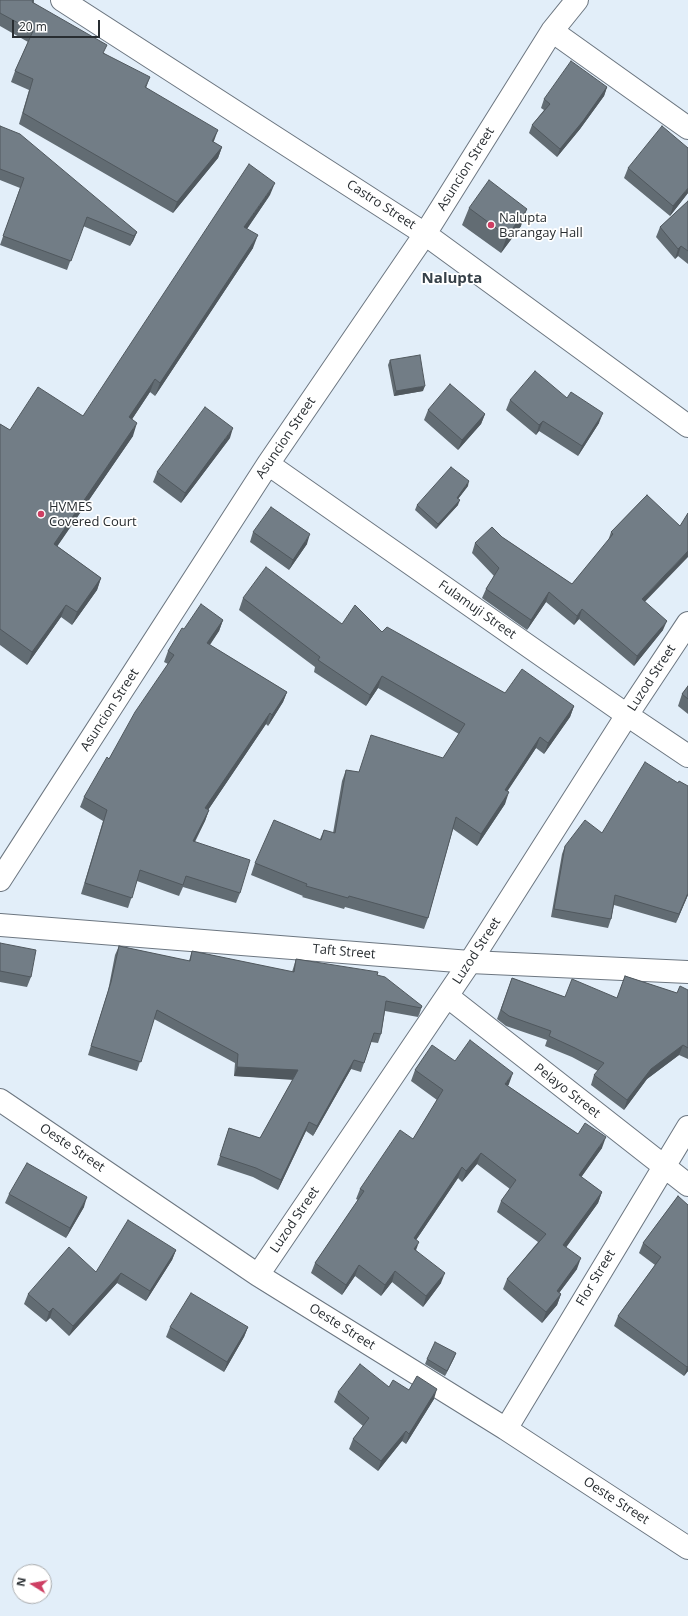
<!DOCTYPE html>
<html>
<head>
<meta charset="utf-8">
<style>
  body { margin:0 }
  #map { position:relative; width:688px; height:1616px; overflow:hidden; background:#e2eef9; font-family:"Open Sans",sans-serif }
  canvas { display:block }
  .north { position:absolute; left:12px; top:1564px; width:40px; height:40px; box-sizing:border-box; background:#fff; border:1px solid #a9abad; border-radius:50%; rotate:281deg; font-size:11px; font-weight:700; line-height:16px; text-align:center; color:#282d31 }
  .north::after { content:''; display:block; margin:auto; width:14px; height:18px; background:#ce3f63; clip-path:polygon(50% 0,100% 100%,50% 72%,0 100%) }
  .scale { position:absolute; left:12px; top:20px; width:88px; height:18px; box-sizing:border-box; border:2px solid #282d31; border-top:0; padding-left:5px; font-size:12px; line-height:14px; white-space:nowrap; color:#282d31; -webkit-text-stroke:3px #fff; paint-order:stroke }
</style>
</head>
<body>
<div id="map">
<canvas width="688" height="1616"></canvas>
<div class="north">N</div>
<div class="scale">20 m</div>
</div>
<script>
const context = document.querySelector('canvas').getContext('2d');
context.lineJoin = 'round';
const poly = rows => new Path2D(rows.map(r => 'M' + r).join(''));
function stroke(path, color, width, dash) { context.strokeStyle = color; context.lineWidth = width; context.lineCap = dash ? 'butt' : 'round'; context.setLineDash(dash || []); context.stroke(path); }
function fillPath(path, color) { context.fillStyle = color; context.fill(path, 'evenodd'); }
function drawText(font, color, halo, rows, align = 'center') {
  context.font = font + ' "Open Sans",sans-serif'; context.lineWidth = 3.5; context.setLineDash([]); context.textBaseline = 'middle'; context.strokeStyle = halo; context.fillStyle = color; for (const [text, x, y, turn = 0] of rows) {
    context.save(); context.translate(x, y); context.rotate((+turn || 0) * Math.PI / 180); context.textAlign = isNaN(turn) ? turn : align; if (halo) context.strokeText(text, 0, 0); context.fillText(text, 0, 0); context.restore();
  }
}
const minor = poly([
  [62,0,425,234,688,426],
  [552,31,688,128],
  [268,464,627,715,688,756],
  [0,880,268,464,425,234,552,31,577,0],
  [447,996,688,1185],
  [0,1100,258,1275,506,1429,688,1548],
  [258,1275,470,962,627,715,688,623],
  [506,1429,688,1127]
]);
const tertiary = poly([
  [0,925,470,962,688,972]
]);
stroke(minor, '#6c7680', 24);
stroke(tertiary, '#6c7680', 24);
stroke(minor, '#fff', 22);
stroke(tertiary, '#fff', 22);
fillPath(poly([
  [0,0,34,0,34,3,104,53,213,142,222,147,218,158,173,213,19,124,29,90,11,82,15,71,28,42,0,26],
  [607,87,604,96,580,129,557,157,529,133,532,125,544,110,541,108,544,99],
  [0,126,137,232,133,241,130,246,83,226,67,270,0,245,20,188,0,180],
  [628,168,688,193,670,216,624,178],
  [270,195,247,229,253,248,155,396,150,392,132,419,133,436,57,546,101,578,97,590,72,625,61,617,27,665,0,645,0,424,10,430,83,416],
  [688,201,688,264,678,256,675,259,656,237,660,227],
  [469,208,521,226,501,253,462,225],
  [390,360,423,391,394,396,388,365],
  [567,398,599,423,578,456,539,431,536,435,506,410,510,400],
  [428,410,485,414,481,424,458,450,424,420],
  [230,438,181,503,153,482,157,472],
  [468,486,458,499,458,505,436,529,415,510,417,505],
  [647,495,645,602,663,630,634,666,579,619,574,625,546,602,527,630,482,598,486,589,494,576,472,553,475,543,502,537,572,584,608,541,611,532],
  [253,532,307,544,289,570,250,542],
  [243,598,342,624,382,632,505,693,574,706,570,717,544,754,536,748,507,791,505,804,477,846,453,829,428,918,424,929,345,907,344,909,302,897,303,896,251,875,255,863,320,839,324,830,333,833,342,781,346,770,358,772,443,758,459,734,378,688,366,706,314,672,315,667,239,610],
  [223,620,219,631,210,645,287,692,283,702,268,726,266,724,208,810,209,810,205,821,195,842,240,893,236,903,183,887,179,896,137,881,128,908,81,894,103,821,80,807,84,797,109,759,168,664,164,662,168,651,184,629],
  [688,686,688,714,678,706,682,694],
  [565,846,688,895,676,923,614,905,611,919,608,928,551,917,562,854],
  [0,943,31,977,27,987,0,982],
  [119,946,189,961,192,951,292,972,296,959,377,975,422,1006,418,1017,385,1011,381,1034,378,1043,371,1042,361,1072,351,1069,313,1136,306,1131,278,1190,253,1177,217,1165,229,1128,260,1138,293,1079,234,1076,235,1063,154,1019,137,1071,88,1055,108,991,115,955],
  [625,976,677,993,688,990,688,1059,679,1055,647,1079,624,1110,591,1085,594,1075,598,1071,572,1057,545,1046,547,1040,506,1026,497,1019,512,978,565,997,617,998],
  [455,1061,509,1084,508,1086,578,1134,602,1148,581,1177,602,1192,598,1203,566,1247,577,1269,559,1293,561,1294,557,1305,542,1323,503,1289,507,1279,538,1242,497,1212,501,1201,510,1189,477,1164,462,1182,458,1178,416,1240,416,1250,441,1283,423,1307,392,1282,381,1296,355,1276,342,1295,311,1273,315,1263,358,1200,356,1199,360,1189,413,1139,437,1100,411,1081,415,1070],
  [9,1194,84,1207,66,1238,5,1203],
  [678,1196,688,1371,684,1376,614,1326,618,1316,655,1265,639,1253,643,1243],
  [176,1250,172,1260,146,1301,117,1283,69,1336,50,1318,46,1322,24,1304,28,1294,96,1272],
  [170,1327,248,1327,244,1337,224,1372,166,1337],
  [456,1353,454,1358,445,1376,425,1364,427,1359],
  [389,1387,409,1390,434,1399,406,1444,402,1441,378,1471,349,1449,353,1439,363,1426,334,1402,338,1392]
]), '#626c73');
fillPath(poly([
  [150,77,146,88,145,87],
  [607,87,604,96,580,129,557,157,560,149],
  [218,130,214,141,208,152,212,141],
  [222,147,218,158,173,213,177,202],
  [275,183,270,195,240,239,244,227],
  [688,188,688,193,670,216,673,206],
  [527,209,521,226,501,253,507,236],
  [137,232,133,241,130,246,134,236],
  [258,235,253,248,155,396,160,383],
  [681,246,678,256,675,259,678,249],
  [155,379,150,392,125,430,129,417],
  [425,386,423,391,394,396,396,391],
  [603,413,599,423,578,456,582,446],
  [485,414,481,424,458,450,462,440],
  [543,421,539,431,536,435,539,425],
  [137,423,133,436,50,557,54,544],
  [233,428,230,438,181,503,185,493],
  [469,481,468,486,455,503,457,498],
  [460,500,458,505,436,529,438,524],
  [310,534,307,544,289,570,293,560],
  [688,551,688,557,638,609,642,599],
  [101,578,97,590,72,625,77,612],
  [549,592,546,602,527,630,531,620],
  [66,605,61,617,27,665,32,652],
  [582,609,579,619,574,625,577,616],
  [223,620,219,631,203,654,207,643],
  [667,621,663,630,634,666,637,656],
  [382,676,378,688,366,706,370,695],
  [287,692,283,702,268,726,272,715],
  [574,706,570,717,544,754,548,743],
  [270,713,266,724,202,819,205,808],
  [540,737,536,748,501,801,505,790],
  [509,792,505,804,477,846,481,834],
  [209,810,205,821,189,852,193,841],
  [688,893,688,895,676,923,679,914],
  [422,1006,419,1015,418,1017,421,1008],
  [683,1045,679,1055,647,1079,624,1110,627,1100,651,1069],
  [354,1060,351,1069,313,1136,317,1126],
  [237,1067,298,1070,294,1080,234,1076],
  [513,1073,509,1084,501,1095,505,1084],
  [309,1122,306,1131,278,1190,281,1180],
  [606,1137,602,1148,575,1186,579,1175],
  [481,1153,477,1164,462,1182,466,1171],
  [462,1167,458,1178,410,1249,414,1238],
  [602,1192,598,1203,560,1256,563,1245],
  [87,1197,84,1207,66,1238,70,1228],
  [419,1242,415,1253,414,1249],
  [176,1250,172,1260,146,1301,150,1291],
  [581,1258,577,1269,553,1301,557,1291],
  [359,1265,355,1276,342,1295,346,1285],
  [395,1271,392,1282,381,1296,385,1285],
  [121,1273,117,1283,69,1336,73,1326],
  [445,1273,441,1283,423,1307,426,1296],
  [561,1294,557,1305,542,1323,546,1312],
  [53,1308,50,1318,46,1322,49,1312],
  [248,1327,244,1337,224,1372,227,1362],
  [456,1353,454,1358,445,1376,447,1371],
  [688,1366,688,1371,684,1376,687,1367],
  [437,1389,434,1399,406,1444,409,1434],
  [406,1431,402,1441,378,1471,381,1461]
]), '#50585e');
const building = poly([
  [0,0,33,0,32,2,107,45,103,53,150,77,145,87,218,130,212,141,222,147,177,202,23,113,33,79,15,71,33,31,0,13,0,0],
  [571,61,607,87,583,121,560,149,532,125,550,104,544,99,571,61],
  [0,126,20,134,137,232,134,236,87,217,71,261,3,236,24,178,0,169,0,126],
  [662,126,688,148,688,188,673,206,628,168,662,126],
  [249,164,275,183,244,227,258,235,160,383,155,379,129,417,137,423,54,544,101,578,77,612,66,605,32,652,0,629,0,424,10,430,38,387,83,416,249,164],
  [489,180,527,209,507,236,469,208,489,180],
  [688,201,688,251,681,246,678,249,660,227,688,201],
  [420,355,425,386,396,391,390,360,420,355],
  [535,371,567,398,571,392,603,413,582,446,543,421,539,425,510,400,535,371],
  [450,384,485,414,462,440,428,410,450,384],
  [205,407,233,428,185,493,157,472,205,407],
  [451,467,469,481,457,498,460,500,438,524,417,505,451,467],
  [647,495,680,526,688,513,688,551,642,599,667,621,637,656,582,609,577,616,549,592,531,620,486,589,499,568,475,543,492,527,502,537,572,584,613,534,611,532,647,495],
  [271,507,310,534,293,560,253,532,271,507],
  [266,567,342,624,355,605,382,632,387,627,505,693,522,669,574,706,548,743,540,737,505,790,509,792,481,834,456,817,428,918,349,896,348,898,306,886,307,884,255,863,274,820,321,840,324,830,335,833,346,770,359,772,371,735,443,758,465,724,382,676,370,695,318,660,320,657,243,598,266,567],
  [201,604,223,620,207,643,287,692,272,715,270,713,205,808,209,810,193,841,250,860,240,893,186,876,183,885,140,870,132,898,85,883,107,810,84,797,107,757,109,759,135,712,174,655,168,651,182,628,184,629,201,604],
  [688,686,688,699,682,694,688,686],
  [645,762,678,783,679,781,688,786,688,893,679,914,615,895,611,919,554,909,565,846,585,820,602,833,645,762],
  [0,943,36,950,31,977,0,971,0,943],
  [119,946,190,961,192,951,294,972,296,959,378,972,377,975,385,977,422,1006,421,1008,386,1001,381,1034,374,1033,364,1063,354,1060,317,1126,309,1122,281,1180,256,1168,220,1156,229,1128,260,1138,298,1070,237,1067,238,1054,157,1010,141,1062,91,1046,111,982,119,946],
  [625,976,677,993,680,986,688,990,688,1048,683,1045,651,1069,627,1100,594,1075,604,1063,575,1048,549,1036,551,1031,509,1016,501,1010,512,978,565,997,572,979,617,998,625,976],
  [470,1040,513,1073,505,1084,578,1134,585,1123,606,1137,579,1175,602,1192,563,1245,581,1258,557,1291,561,1294,546,1312,507,1279,546,1234,501,1201,516,1180,481,1153,466,1171,462,1167,414,1238,419,1242,414,1249,445,1273,426,1296,395,1271,385,1285,359,1265,346,1285,315,1263,364,1191,360,1189,400,1130,413,1139,443,1090,415,1070,432,1045,455,1061,470,1040],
  [27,1163,87,1197,70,1228,9,1194,27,1163],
  [678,1196,688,1205,688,1366,687,1367,618,1316,661,1257,643,1243,678,1196],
  [128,1220,176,1250,150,1291,121,1273,73,1326,53,1308,49,1312,28,1294,69,1247,96,1272,128,1220],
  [191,1293,248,1327,227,1362,170,1327,191,1293],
  [435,1342,456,1353,447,1371,427,1359,435,1342],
  [360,1364,389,1387,393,1380,409,1390,417,1376,437,1389,409,1434,406,1431,381,1461,353,1439,369,1418,338,1392,360,1364]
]);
fillPath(building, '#727d86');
stroke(building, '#50585e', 1);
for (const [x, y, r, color] of [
  [491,225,4,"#ce3f63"],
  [41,514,4,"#ce3f63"]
]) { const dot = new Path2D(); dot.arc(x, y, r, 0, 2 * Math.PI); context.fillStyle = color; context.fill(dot); stroke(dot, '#fff', 1.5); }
drawText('13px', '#282d31', '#fff', [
  ["Asuncion Street",466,169,-58],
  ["Castro Street",381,205,33],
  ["Asuncion Street",286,438,-56],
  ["Fulamuji Street",477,610,35],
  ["Luzod Street",652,678,-57],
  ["Asuncion Street",110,710,-57],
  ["Luzod Street",477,951,-57],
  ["Taft Street",344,952,5],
  ["Pelayo Street",567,1091,38],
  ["Oeste Street",72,1148,34],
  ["Luzod Street",295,1220,-56],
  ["Flor Street",596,1278,-59],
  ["Oeste Street",342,1327,32],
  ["Oeste Street",616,1501,33]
]);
drawText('13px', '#282d31', '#fff', [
  ["Nalupta",499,218],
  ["Barangay Hall",499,233],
  ["HVMES",49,507],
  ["Covered Court",49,522]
], 'left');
drawText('bold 15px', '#364048', '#fff', [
  ["Nalupta",452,279]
]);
</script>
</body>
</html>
